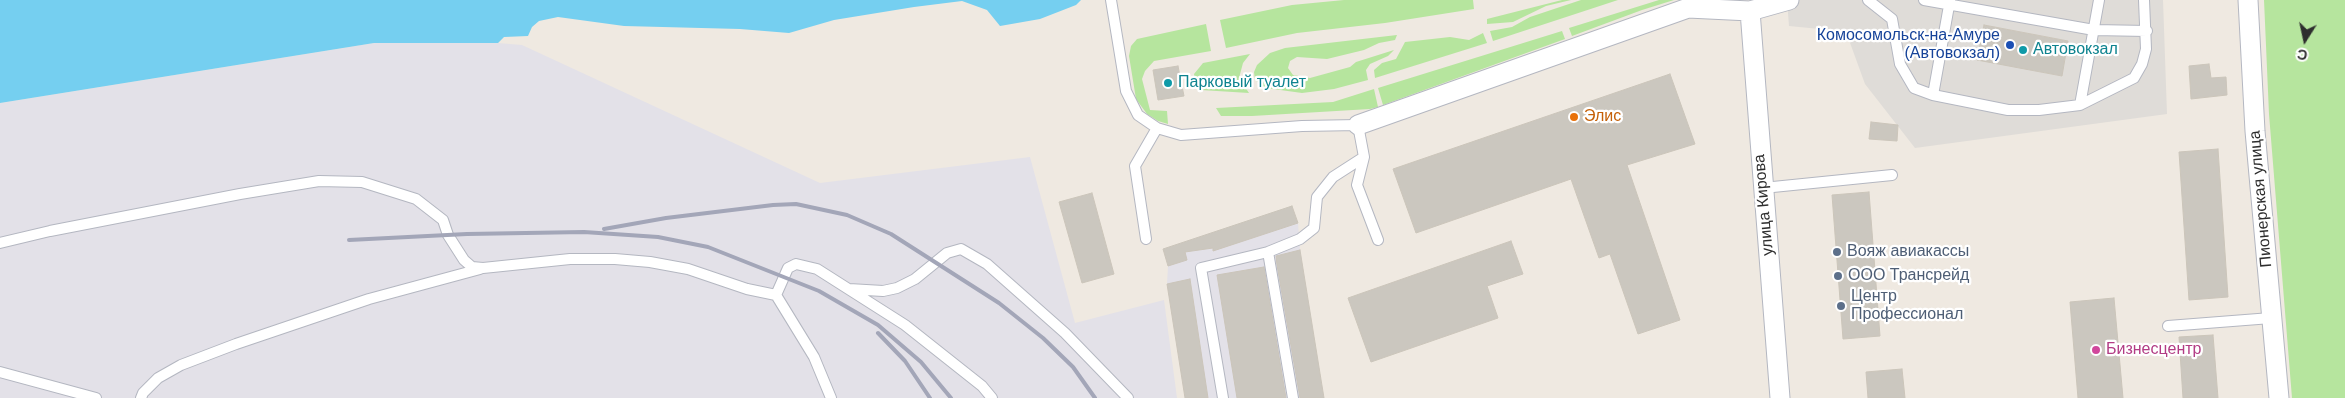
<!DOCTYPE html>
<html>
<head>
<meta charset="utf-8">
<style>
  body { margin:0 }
  #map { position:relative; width:2345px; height:398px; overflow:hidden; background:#efe9e1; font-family:Helvetica,sans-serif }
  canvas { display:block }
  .north { position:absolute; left:2280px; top:15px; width:50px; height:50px; -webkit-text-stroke:4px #fff; paint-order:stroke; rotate:190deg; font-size:14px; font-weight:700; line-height:20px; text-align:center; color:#2e2e2e }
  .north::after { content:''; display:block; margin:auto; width:18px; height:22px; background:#2e2e2e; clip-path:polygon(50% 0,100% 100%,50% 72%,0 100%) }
</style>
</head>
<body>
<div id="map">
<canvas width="2345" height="398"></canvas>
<div class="north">С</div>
</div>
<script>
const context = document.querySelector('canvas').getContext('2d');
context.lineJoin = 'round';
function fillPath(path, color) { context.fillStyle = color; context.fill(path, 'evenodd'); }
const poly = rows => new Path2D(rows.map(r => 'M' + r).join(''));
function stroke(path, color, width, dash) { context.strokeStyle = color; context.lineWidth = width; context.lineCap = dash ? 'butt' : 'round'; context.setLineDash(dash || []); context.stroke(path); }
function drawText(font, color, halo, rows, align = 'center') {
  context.font = font + ' Helvetica,sans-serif'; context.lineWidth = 4.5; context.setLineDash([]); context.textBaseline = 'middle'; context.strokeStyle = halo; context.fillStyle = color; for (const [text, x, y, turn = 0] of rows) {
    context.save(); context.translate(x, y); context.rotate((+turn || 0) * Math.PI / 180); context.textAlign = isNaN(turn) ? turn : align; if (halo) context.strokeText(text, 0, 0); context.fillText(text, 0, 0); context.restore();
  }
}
fillPath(poly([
  [397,42,498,43,522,45,820,183,1030,157,1075,323,1164,300,1177,398,0,398,0,103,374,43],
  [1292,206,1298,223,1300,250,1324,398,1185,398,1167,284,1168,266,1163,249]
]), '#e3e1e8');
fillPath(poly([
  [1344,0,1473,0,1474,9,1385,23,1297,33,1226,48,1220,20,1292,5],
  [1562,0,1571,0,1546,6,1513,22,1487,24,1487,19],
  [1581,0,1618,0,1493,41,1490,31,1512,27,1530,17],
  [1659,0,1674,0,1642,10,1572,36,1569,28],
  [2264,0,2345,0,2345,398,2292,398,2269,114],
  [1206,24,1211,51,1154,61,1145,71,1142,79,1150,110,1167,111,1168,124,1158,121,1147,114,1136,99,1129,56,1131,46,1137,39],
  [1562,31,1565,39,1383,105,1378,88],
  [1483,33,1487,43,1375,78,1374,70,1382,63,1396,59,1405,42,1450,37,1469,40],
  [1397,35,1395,40,1379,43,1364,50,1327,59,1297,57,1290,61,1288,68,1293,75,1310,78,1350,67,1356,62,1394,50,1388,56,1370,64,1366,70,1368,80,1334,89,1302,93,1266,88,1255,80,1254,72,1257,65,1270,53,1285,48],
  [1250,54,1243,63,1239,78,1249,93,1201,90,1195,82,1194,74,1203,63],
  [1374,89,1378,107,1370,109,1252,116,1221,116,1216,108,1333,102]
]), '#b6e59e');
fillPath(poly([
  [1787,0,2163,0,2167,114,1915,148,1865,84,1849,40,1840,31,1789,26],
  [1984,25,2068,41,2061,76,1978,59]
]), '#dfdcd8');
fillPath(poly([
  [0,0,1081,0,1076,5,1040,19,1000,26,987,10,962,1,914,7,834,20,789,33,740,29,624,26,558,17,539,21,532,27,528,36,504,37,498,43,374,43,0,103]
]), '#75cff0');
const building = poly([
  [1984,25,2068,41,2062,76,1977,60,1984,25],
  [2209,64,2211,78,2226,77,2227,95,2191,99,2189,66,2209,64],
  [1178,66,1184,96,1158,100,1153,70,1178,66],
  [1670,74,1695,144,1627,165,1680,320,1638,334,1610,254,1599,258,1571,179,1416,233,1393,169,1670,74],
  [1871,122,1898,125,1897,141,1869,139,1871,122],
  [2218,149,2228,297,2189,300,2179,152,2218,149],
  [1869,192,1880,336,1843,339,1832,195,1869,192],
  [1092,193,1114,274,1082,283,1059,202,1092,193],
  [1292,206,1298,223,1213,251,1213,248,1185,252,1187,260,1168,266,1163,249,1292,206],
  [1511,241,1523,274,1487,286,1498,318,1371,362,1348,298,1511,241],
  [1300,250,1324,398,1300,398,1277,265,1276,256,1300,250],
  [1264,267,1286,398,1237,398,1217,275,1264,267],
  [1190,279,1208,398,1185,398,1167,284,1190,279],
  [2114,298,2123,398,2078,398,2070,302,2114,298],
  [2213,335,2218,398,2183,398,2179,337,2213,335],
  [1902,369,1905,398,1868,398,1866,372,1902,369]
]);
fillPath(building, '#cbc7bf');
stroke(building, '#cbc5ba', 1);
const lane = poly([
  [1111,0,1126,91,1138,115,1157,128,1181,135,1302,126,1358,125,1364,157,1357,185,1378,240],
  [1868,0,1892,19,1900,64,1914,88,1933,95,2008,110,2039,110,2080,105,2134,78,2142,64,2146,49,2144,0],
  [1924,0,2094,30,2147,31],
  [1933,95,1950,0],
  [2080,105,2099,0],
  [1763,188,1892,175],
  [1146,239,1135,166,1157,128],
  [0,243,50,231,240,194,319,181,362,182,416,199,443,220,448,235,464,260,472,267,483,268,570,259,615,259,650,262,688,269,747,289,776,295,788,268,796,264,817,269,905,325,982,386,992,398],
  [1268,252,1293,398],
  [849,289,883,291,897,288,915,279,947,253,961,249,987,264,1065,333,1128,398],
  [776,295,814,357,831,398],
  [2168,326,2271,318],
  [0,372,96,398],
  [141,398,143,393,158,378,181,365,236,344,369,299,480,269],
  [1223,398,1201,268,1268,252,1300,239,1314,228,1317,197,1333,177,1364,157]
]);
const street = poly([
  [2248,0,2255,131,2279,398],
  [1750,11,1780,398],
  [1358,125,1688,8,1750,11,1789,0]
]);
stroke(lane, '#b4b7c1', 12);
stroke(street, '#b4b7c1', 21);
stroke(lane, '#fff', 10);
stroke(street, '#fff', 19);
stroke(poly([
  [604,229,666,218,773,205,796,204,847,215,891,234,999,303,1043,338,1073,367,1095,398],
  [349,240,467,234,584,232,658,237,708,247,819,291,878,325,921,362,951,398],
  [878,333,905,361,930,398]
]), '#a3a6b8', 4);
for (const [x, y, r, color] of [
  [2010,45,5,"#1a4fb4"],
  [2023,50,5,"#0f9aa8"],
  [1168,83,5,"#0f9aa8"],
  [1574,117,5,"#e8710a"],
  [1837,252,5,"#5c6f8a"],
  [1838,276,5,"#5c6f8a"],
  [1841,306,5,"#5c6f8a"],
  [2096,350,5,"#d1479c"]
]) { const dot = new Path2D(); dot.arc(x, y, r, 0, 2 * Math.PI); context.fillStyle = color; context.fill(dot); stroke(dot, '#fff', 2); }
drawText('16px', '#164399', '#fff', [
  ["Комосомольск-на-Амуре",2000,36],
  ["(Автовокзал)",2000,54]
], 'right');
drawText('16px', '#0d838f', '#fff', [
  ["Автовокзал",2033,50],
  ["Парковый туалет",1178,83]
], 'left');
drawText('16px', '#c56008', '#fff', [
  ["Элис",1584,117]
], 'left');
drawText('16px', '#2e2e2e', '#fff', [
  ["Пионерская улица",2261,199,-95],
  ["улица Кирова",1764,205,-95]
]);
drawText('16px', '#4e5e75', '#fff', [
  ["Вояж авиакассы",1847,252],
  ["ООО Трансрейд",1848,276],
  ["Центр",1851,297],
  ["Профессионал",1851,315]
], 'left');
drawText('16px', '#b23c85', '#fff', [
  ["Бизнесцентр",2106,350]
], 'left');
</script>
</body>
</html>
